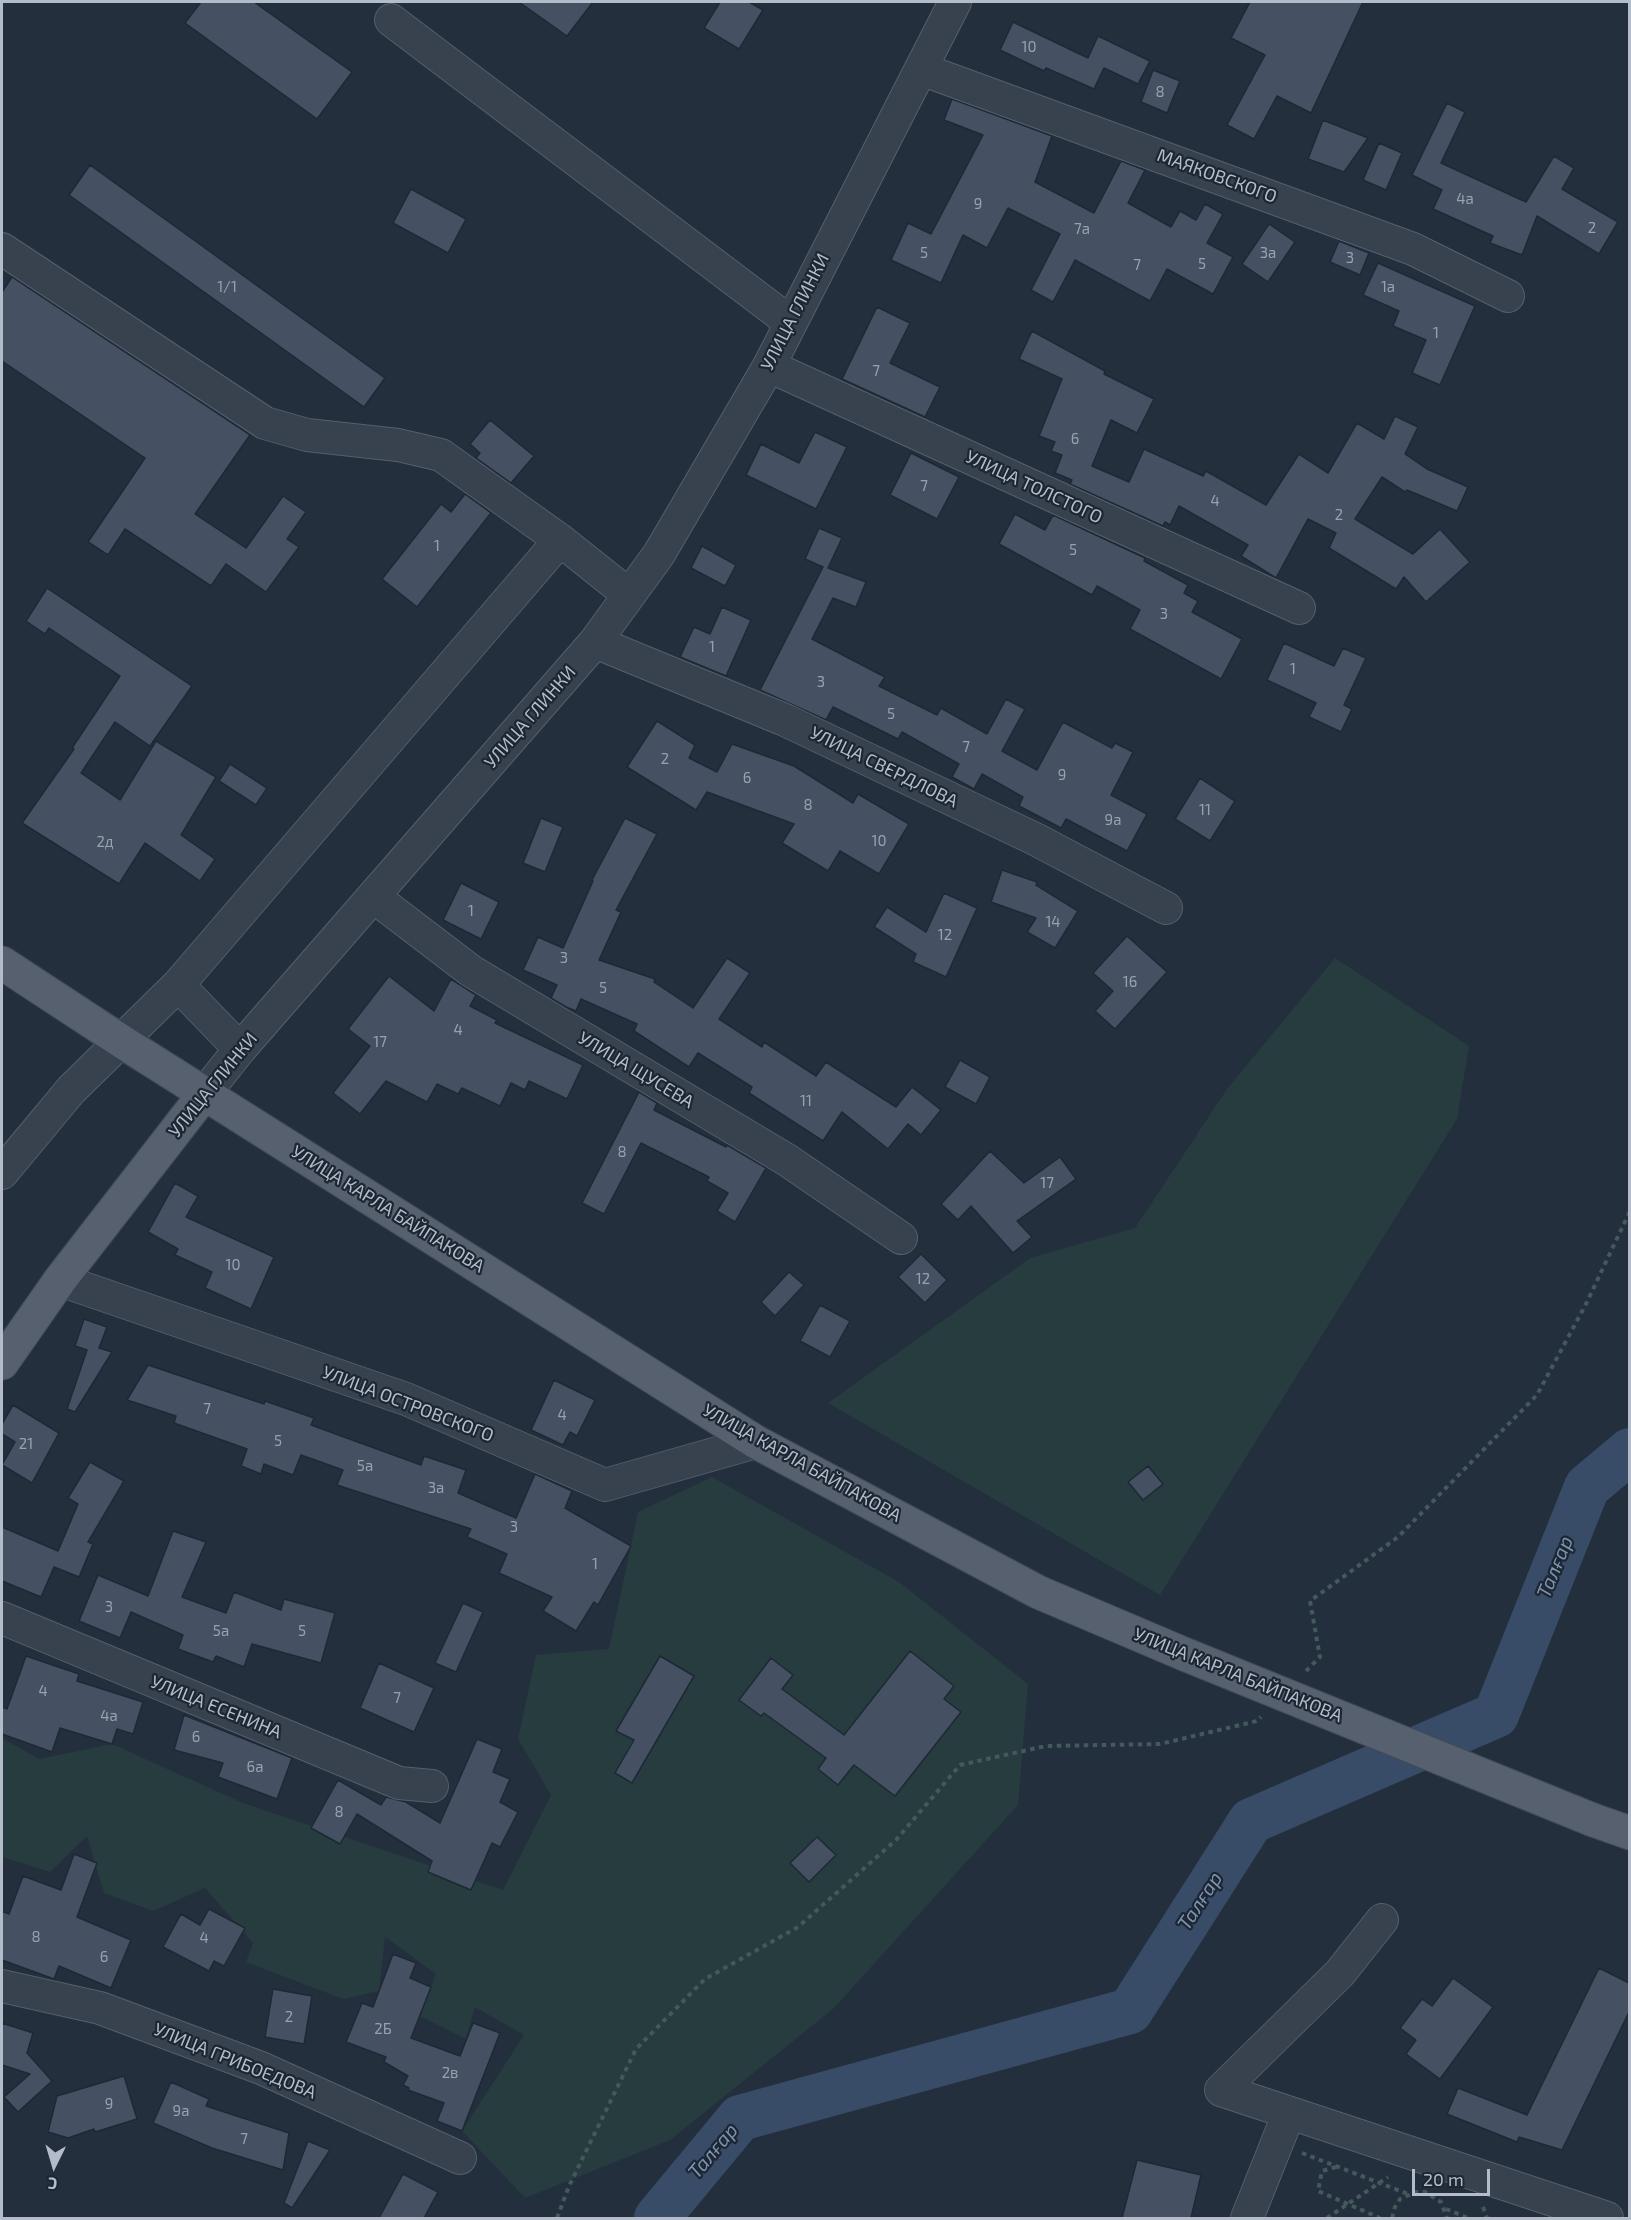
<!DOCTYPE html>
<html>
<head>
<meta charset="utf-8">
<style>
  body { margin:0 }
  #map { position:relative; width:1631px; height:2220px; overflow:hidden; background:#242f3e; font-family:"Exo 2",sans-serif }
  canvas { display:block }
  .frame { position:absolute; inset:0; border:3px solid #b4bcc9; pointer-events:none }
  .north { position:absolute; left:24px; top:2136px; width:60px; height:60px; -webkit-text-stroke:4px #1d2633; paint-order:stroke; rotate:185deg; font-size:16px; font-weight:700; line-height:24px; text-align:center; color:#b4bcc9 }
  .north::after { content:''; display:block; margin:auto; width:21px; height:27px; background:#b4bcc9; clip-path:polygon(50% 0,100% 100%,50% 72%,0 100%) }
  .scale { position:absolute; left:1412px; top:2169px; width:78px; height:27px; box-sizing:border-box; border:3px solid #b4bcc9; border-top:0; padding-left:8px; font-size:18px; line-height:21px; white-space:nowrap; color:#b4bcc9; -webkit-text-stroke:4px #1d2633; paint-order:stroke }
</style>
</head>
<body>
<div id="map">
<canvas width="1631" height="2220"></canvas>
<div class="frame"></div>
<div class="north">С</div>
<div class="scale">20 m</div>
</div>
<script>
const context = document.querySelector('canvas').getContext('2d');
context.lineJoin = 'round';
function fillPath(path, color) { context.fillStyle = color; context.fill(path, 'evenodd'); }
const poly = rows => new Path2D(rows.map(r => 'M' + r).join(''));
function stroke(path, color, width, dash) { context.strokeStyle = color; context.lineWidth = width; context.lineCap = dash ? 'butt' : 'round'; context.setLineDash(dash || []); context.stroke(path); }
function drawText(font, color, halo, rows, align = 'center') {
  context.font = font + ' "Exo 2",sans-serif'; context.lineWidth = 4.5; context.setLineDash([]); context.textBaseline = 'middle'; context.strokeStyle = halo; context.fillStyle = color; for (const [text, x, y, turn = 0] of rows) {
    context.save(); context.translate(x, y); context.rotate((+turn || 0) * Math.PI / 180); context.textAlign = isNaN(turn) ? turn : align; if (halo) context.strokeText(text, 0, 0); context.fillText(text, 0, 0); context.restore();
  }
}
fillPath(poly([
  [1335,958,1469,1046,1457,1119,1160,1595,828,1403,1030,1258,1135,1228,1227,1089],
  [712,1477,899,1582,1028,1684,1018,1805,833,2009,670,2140,525,2198,462,2131,524,2035,475,2007,466,2039,420,2016,436,1974,385,1937,379,1991,343,1999,246,1962,253,1943,205,1888,153,1911,104,1893,87,1836,50,1872,2,1857,2,1738,39,1759,112,1744,243,1803,503,1890,551,1795,518,1739,536,1655,609,1649,638,1512]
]), '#263c3f');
stroke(poly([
  [657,2218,740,2118,1130,2011,1251,1821,1496,1715,1587,1487,1630,1451]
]), '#394c67', 46);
const building = poly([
  [201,2,254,2,352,72,317,119,185,23,201,2],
  [519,2,593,2,567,36,519,2],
  [720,2,749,2,763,10,739,49,704,28,720,2],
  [1250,2,1363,2,1311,113,1277,96,1254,139,1227,125,1265,55,1231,38,1250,2],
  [1013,22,1088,58,1098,36,1150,61,1138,84,1104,68,1094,89,1046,68,1044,71,1000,50,1013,22],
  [1153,70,1180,81,1167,113,1141,102,1153,70],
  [952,99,1052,136,1035,182,1094,213,1121,161,1145,170,1128,203,1171,227,1180,211,1196,220,1205,204,1223,214,1207,243,1233,257,1213,294,1167,269,1150,301,1075,260,1053,302,1031,290,1060,234,1008,208,987,248,963,235,941,283,891,260,908,223,931,234,983,135,944,120,952,99],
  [1447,103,1465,112,1441,163,1526,202,1554,156,1574,168,1562,189,1618,222,1599,254,1537,216,1522,255,1490,243,1493,236,1433,209,1442,190,1412,175,1447,103],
  [1323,120,1368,138,1344,172,1308,159,1323,120],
  [1379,143,1402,153,1386,190,1363,180,1379,143],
  [90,165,385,378,364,407,69,195,90,165],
  [411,189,466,219,448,253,393,223,411,189],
  [1269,224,1295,242,1268,282,1242,264,1269,224],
  [1339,241,1369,253,1360,275,1330,262,1339,241],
  [1378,263,1475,306,1440,385,1412,373,1426,340,1393,326,1399,311,1363,295,1378,263],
  [12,277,250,435,195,514,246,548,283,496,306,512,287,539,299,547,266,592,226,564,211,586,125,529,108,555,88,542,145,458,2,361,2,292,12,277],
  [877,307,910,323,890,363,940,387,925,417,842,379,877,307],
  [1032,331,1105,371,1104,374,1154,399,1137,433,1111,420,1092,466,1129,482,1144,449,1203,476,1206,471,1266,505,1299,454,1328,473,1357,423,1384,439,1395,416,1418,427,1405,454,1427,469,1468,487,1457,511,1407,490,1405,492,1382,477,1355,519,1413,554,1440,529,1470,562,1426,602,1404,577,1396,589,1329,548,1336,533,1308,519,1276,578,1241,556,1248,545,1179,506,1170,525,1165,522,1163,526,1070,484,1072,480,1055,473,1062,455,1051,451,1055,442,1039,436,1062,379,1019,359,1032,331],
  [490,420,534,456,511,483,476,458,480,453,470,444,490,420],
  [815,432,847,447,816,509,746,475,761,444,799,463,815,432],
  [911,453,959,477,937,519,890,495,911,453],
  [465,494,491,513,417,607,382,579,441,504,451,512,465,494],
  [1015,514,1045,530,1053,515,1145,558,1144,561,1188,585,1184,593,1198,601,1192,612,1242,639,1221,679,1130,629,1140,610,1097,586,1092,595,999,544,1015,514],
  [819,528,842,538,828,568,866,582,856,607,833,598,812,639,885,677,879,686,937,715,941,708,987,734,1006,699,1025,709,1002,751,1037,770,1063,722,1112,748,1115,743,1133,752,1111,795,1147,814,1127,851,1066,819,1061,828,1019,806,1023,797,982,774,974,789,952,777,959,764,902,732,898,739,833,707,826,720,760,690,823,567,805,559,819,528],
  [702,546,736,565,725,586,691,568,702,546],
  [47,588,192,686,150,746,115,722,81,773,120,800,156,741,216,777,181,835,215,859,200,881,145,843,119,884,22,823,74,749,72,748,120,676,49,628,45,634,26,621,47,588],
  [722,607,751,620,726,676,680,657,694,627,710,634,722,607],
  [1284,643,1334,666,1343,648,1366,658,1344,705,1352,709,1341,732,1309,717,1316,703,1267,680,1284,643],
  [657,721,695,745,689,758,717,772,732,744,794,766,853,803,858,794,909,824,879,874,840,851,828,871,782,843,794,824,707,792,696,810,627,767,657,721],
  [230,764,267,788,256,805,219,781,230,764],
  [1200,778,1235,801,1210,841,1175,819,1200,778],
  [541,818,563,827,545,872,523,863,541,818],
  [625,818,657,834,616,910,621,912,599,960,655,979,654,982,693,1008,727,958,750,973,719,1019,762,1047,764,1042,816,1076,826,1062,896,1107,912,1087,941,1110,921,1135,908,1124,888,1149,842,1112,823,1141,749,1093,752,1087,698,1053,689,1067,634,1031,637,1024,581,999,576,1011,566,1007,551,998,557,985,523,970,538,937,563,948,593,881,592,880,625,818],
  [1002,870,1037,882,1036,885,1078,911,1055,948,1027,932,1036,918,991,902,1002,870],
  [461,883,499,902,481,939,443,920,461,883],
  [944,893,977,908,946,977,913,962,916,954,874,927,887,907,926,932,944,893],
  [1127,936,1167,972,1115,1029,1095,1011,1113,991,1093,973,1127,936],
  [389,976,434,1011,451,979,476,995,470,1006,497,1020,495,1023,583,1065,567,1099,529,1081,525,1090,511,1083,500,1106,462,1088,458,1094,437,1084,427,1102,386,1081,360,1114,333,1093,370,1046,348,1029,389,976],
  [960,1060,990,1077,976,1104,945,1087,960,1060],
  [639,1092,657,1103,654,1110,726,1147,727,1145,766,1168,735,1222,717,1211,728,1193,707,1181,709,1177,641,1143,604,1214,582,1203,639,1092],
  [990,1151,1024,1183,1060,1157,1076,1179,1017,1221,1032,1237,1013,1253,971,1206,958,1220,941,1204,990,1151],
  [175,1183,198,1196,186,1217,274,1257,251,1309,205,1288,212,1272,175,1255,178,1249,148,1232,175,1183],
  [921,1254,947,1280,925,1303,898,1277,921,1254],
  [789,1272,804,1285,775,1316,761,1302,789,1272],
  [820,1305,850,1321,830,1357,800,1341,820,1305],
  [84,1319,107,1327,99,1348,112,1352,75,1412,67,1409,87,1350,75,1346,84,1319],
  [148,1365,264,1404,265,1401,314,1418,311,1425,421,1465,424,1456,466,1470,458,1493,516,1518,535,1474,572,1491,565,1508,631,1546,598,1605,594,1602,576,1631,543,1611,552,1597,499,1573,507,1554,467,1537,471,1529,337,1485,343,1470,301,1455,293,1475,264,1464,261,1474,241,1466,247,1449,174,1423,176,1416,127,1400,148,1365],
  [554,1380,595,1400,577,1436,570,1432,563,1445,531,1430,554,1380],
  [13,1405,59,1433,32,1483,2,1465,15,1442,2,1434,2,1424,13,1405],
  [90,1462,124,1481,88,1542,93,1544,79,1577,54,1567,41,1597,2,1581,2,1527,58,1551,78,1504,68,1498,90,1462],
  [1148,1466,1163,1484,1143,1500,1128,1482,1148,1466],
  [173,1531,206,1542,182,1597,226,1613,234,1592,281,1610,284,1599,335,1613,321,1663,252,1644,244,1667,216,1656,213,1662,178,1649,183,1635,131,1612,120,1638,79,1621,98,1575,148,1596,173,1531],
  [463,1603,483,1612,456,1672,435,1663,463,1603],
  [910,1651,954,1686,944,1699,961,1712,895,1796,854,1765,838,1785,818,1769,826,1758,764,1713,761,1716,739,1700,771,1658,793,1675,782,1689,844,1735,910,1651],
  [26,1656,79,1674,77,1681,143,1702,133,1734,117,1729,112,1744,60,1728,52,1752,2,1734,2,1707,7,1709,26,1656],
  [660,1656,694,1676,632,1783,615,1773,634,1740,616,1731,660,1656],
  [379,1663,434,1688,414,1732,360,1708,379,1663],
  [184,1715,292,1758,277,1799,218,1777,223,1763,174,1750,184,1715],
  [477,1739,502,1749,493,1772,510,1779,500,1802,518,1812,500,1847,492,1843,471,1890,428,1872,432,1861,357,1814,340,1844,311,1828,338,1780,381,1805,386,1797,406,1802,440,1823,477,1739],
  [817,1837,836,1855,809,1882,790,1863,817,1837],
  [74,1854,97,1863,77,1917,131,1940,111,1988,59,1966,54,1979,2,1960,2,1911,9,1914,23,1876,61,1890,74,1854],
  [209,1909,245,1928,224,1966,214,1961,209,1971,163,1947,181,1914,200,1925,209,1909],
  [393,1954,416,1963,410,1978,431,1987,411,2038,460,2056,473,2023,500,2033,462,2131,437,2121,444,2103,408,2090,409,2088,403,2085,408,2076,384,2062,386,2057,346,2042,362,2003,373,2007,393,1954],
  [1599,1968,1629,1983,1629,2012,1562,2150,1519,2137,1517,2142,1447,2114,1458,2088,1527,2115,1599,1968],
  [1453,1978,1493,2007,1440,2079,1406,2054,1416,2040,1400,2028,1422,1999,1432,2006,1453,1978],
  [273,1989,312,1996,304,2044,265,2037,273,1989],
  [2,2023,33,2033,27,2053,52,2081,18,2112,4,2097,30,2074,2,2065,2,2023],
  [124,2076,137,2119,95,2132,94,2129,68,2138,48,2132,57,2096,124,2076],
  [171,2082,209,2099,206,2106,289,2133,283,2170,212,2148,153,2123,171,2082],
  [308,2141,330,2150,292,2208,284,2203,308,2141],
  [1137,2160,1201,2175,1191,2218,1122,2218,1137,2160],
  [403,2174,438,2192,424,2218,379,2218,403,2174]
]);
fillPath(building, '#455162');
stroke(building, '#1f2835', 1.5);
const minor = poly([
  [391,20,790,322],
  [921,69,1413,249,1508,296],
  [2,249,265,423,307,435,398,445,441,455,560,540,628,594],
  [769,366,1299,608],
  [595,642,785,720,1035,839,1166,908],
  [374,897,471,971,787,1160,901,1238],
  [178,985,240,1049],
  [205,1093,240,1049,595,642,659,554,769,366,955,2],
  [2,1173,71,1090,178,985,560,540],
  [60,1280,406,1399,605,1485,756,1442],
  [2,1618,399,1783,432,1786],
  [1382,1920,1340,1973,1221,2090,1607,2218],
  [2,1986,100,2008,261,2068,460,2158],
  [1247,2218,1289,2113]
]);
const major = poly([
  [2,963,121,1041,756,1442,1038,1592,1184,1654],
  [2,1363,60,1280,205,1093],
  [1593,1820,1630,1833]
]);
stroke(minor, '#565f6c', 34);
stroke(major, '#414a57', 35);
stroke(poly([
  [1306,1671,1320,1657,1310,1601,1398,1537,1537,1395,1586,1304,1630,1211],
  [1302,2153,1408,2194],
  [1336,2167,1322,2171,1318,2191,1380,2218],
  [1483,2207,1487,2218],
  [1446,2209,1468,2218],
  [557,2218,569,2186,636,2049,705,1979,798,1927,896,1840,960,1765,1046,1746,1160,1744,1257,1721,1261,1717],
  [1327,2218,1388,2177],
  [1392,2218,1395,2207,1400,2199,1416,2192,1425,2192,1441,2202,1447,2218]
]), '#44595c', 4, [4.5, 4.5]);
stroke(minor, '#38414e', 32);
stroke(major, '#56606e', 33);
const majorBridge = poly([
  [1184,1654,1593,1820]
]);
stroke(majorBridge, '#414a57', 35, []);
stroke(majorBridge, '#56606e', 33);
drawText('15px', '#98a1af', null, [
  ["10",1029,47],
  ["8",1160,92],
  ["4а",1465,199],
  ["9",978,204],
  ["2",1592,228],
  ["7а",1082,229],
  ["5",924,253],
  ["3а",1268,253],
  ["3",1350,258],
  ["5",1202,264],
  ["7",1137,265],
  ["1/1",227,287],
  ["1а",1388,287],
  ["1",1436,333],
  ["7",876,371],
  ["6",1075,439],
  ["7",924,486],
  ["4",1215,501],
  ["2",1339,515],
  ["1",437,546],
  ["5",1073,550],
  ["3",1164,614],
  ["1",712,647],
  ["1",1293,669],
  ["3",821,682],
  ["5",891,714],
  ["7",966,747],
  ["2",665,759],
  ["9",1062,775],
  ["6",747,778],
  ["8",808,805],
  ["11",1205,810],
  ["9а",1113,820],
  ["10",879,841],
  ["2д",105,842],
  ["1",471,911],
  ["14",1053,922],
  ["12",945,935],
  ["3",564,958],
  ["16",1130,982],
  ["5",603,988],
  ["4",458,1030],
  ["17",380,1042],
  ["11",806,1101],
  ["8",622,1152],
  ["17",1047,1183],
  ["10",233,1265],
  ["12",923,1279],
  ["7",207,1409],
  ["4",562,1415],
  ["5",278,1441],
  ["21",26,1444],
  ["5а",365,1466],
  ["3а",436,1488],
  ["3",514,1527],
  ["1",595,1564],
  ["3",109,1607],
  ["5а",221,1631],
  ["5",302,1631],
  ["4",43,1691],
  ["7",397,1698],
  ["4а",109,1716],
  ["6",196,1737],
  ["6а",255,1767],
  ["8",339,1812],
  ["8",36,1937],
  ["4",204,1938],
  ["6",104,1957],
  ["2",289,2017],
  ["2Б",383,2029],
  ["2в",450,2073],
  ["9",109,2104],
  ["9а",181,2111],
  ["7",244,2139]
]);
drawText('18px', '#b4bcc9', '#1d2633', [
  ["МАЯКОВСКОГО",1217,176,20],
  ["УЛИЦА ГЛИНКИ",795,312,-63],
  ["УЛИЦА ТОЛСТОГО",1034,487,25],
  ["УЛИЦА ГЛИНКИ",530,717,-49],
  ["УЛИЦА СВЕРДЛОВА",884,767,26],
  ["УЛИЦА ЩУСЕВА",636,1070,31],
  ["УЛИЦА ГЛИНКИ",213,1085,-51],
  ["УЛИЦА КАРЛА БАЙПАКОВА",388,1209,32],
  ["УЛИЦА ОСТРОВСКОГО",408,1404,21],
  ["УЛИЦА КАРЛА БАЙПАКОВА",802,1463,29],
  ["УЛИЦА КАРЛА БАЙПАКОВА",1238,1675,22],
  ["УЛИЦА ЕСЕНИНА",216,1707,22],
  ["УЛИЦА ГРИБОЕДОВА",235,2061,22]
]);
drawText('italic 20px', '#7c92b1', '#1d2633', [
  ["Талғар",1555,1567,-68],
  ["Талғар",1200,1901,-57],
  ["Талғар",713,2151,-50]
]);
</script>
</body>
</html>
